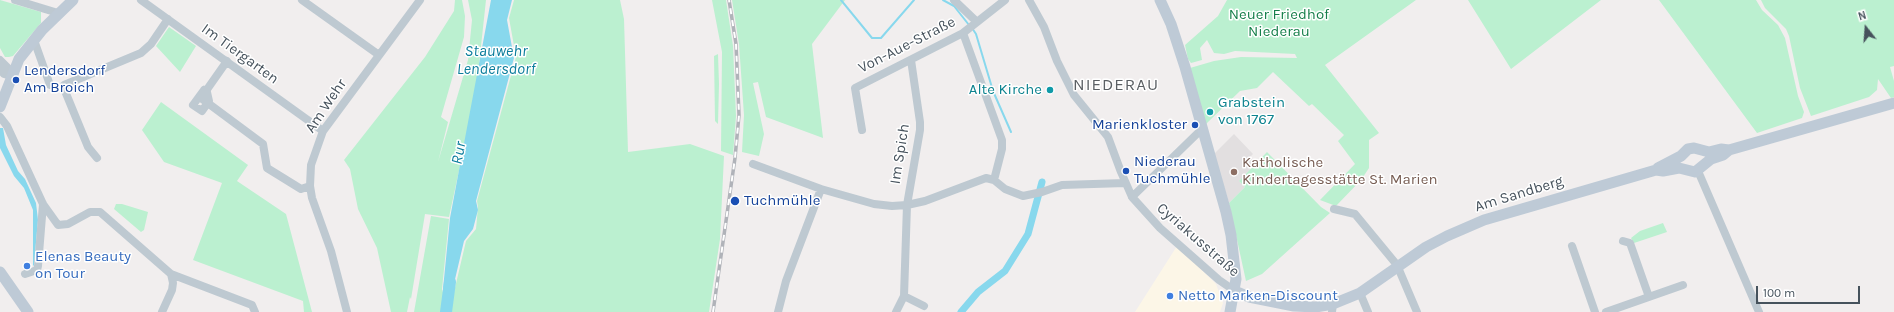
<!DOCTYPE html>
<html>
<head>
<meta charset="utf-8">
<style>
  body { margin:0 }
  #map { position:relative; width:1894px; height:312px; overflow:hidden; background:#f1eeee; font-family:Karla,sans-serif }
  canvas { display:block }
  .north { position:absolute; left:1846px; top:8px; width:40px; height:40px; -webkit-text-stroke:3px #fff; paint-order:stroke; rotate:343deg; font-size:11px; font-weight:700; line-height:16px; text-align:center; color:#46525c }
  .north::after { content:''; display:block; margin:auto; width:14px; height:18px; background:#46525c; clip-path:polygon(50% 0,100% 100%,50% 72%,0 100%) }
  .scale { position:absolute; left:1756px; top:286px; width:104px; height:18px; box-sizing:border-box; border:2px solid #46525c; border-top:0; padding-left:5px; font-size:12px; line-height:14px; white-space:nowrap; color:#46525c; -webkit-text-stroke:3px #fff; paint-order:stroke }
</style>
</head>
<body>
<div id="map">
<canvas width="1894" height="312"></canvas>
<div class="north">N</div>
<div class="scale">100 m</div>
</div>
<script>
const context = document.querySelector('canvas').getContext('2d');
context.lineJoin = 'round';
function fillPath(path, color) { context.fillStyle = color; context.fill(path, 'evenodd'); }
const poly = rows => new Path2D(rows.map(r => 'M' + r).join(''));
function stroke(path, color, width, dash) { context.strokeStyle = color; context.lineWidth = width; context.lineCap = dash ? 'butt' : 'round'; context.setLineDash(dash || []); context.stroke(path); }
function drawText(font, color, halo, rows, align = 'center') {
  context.font = font + ' Karla,sans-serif'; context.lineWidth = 3; context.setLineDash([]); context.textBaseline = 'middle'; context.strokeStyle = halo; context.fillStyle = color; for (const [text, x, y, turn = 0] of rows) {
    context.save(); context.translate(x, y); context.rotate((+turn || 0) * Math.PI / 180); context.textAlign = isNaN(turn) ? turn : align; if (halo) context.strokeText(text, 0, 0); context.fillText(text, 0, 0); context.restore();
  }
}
fillPath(poly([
  [1177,246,1216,284,1223,303,1220,312,1135,312]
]), '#fcf6e7');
fillPath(poly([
  [1234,134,1253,154,1250,157,1256,163,1239,181,1245,187,1229,203,1214,154]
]), '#e2dfe0');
fillPath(poly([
  [0,0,41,12,41,23,13,56,9,57,5,57,0,48],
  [455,0,462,0,465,16,464,37,441,117,448,122,438,162,468,60,472,20,468,0,486,0,477,83,460,166,449,217,425,214,411,299,410,297,407,312,391,312,377,248,358,209,350,169,344,160,425,57,454,11],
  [514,0,620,0,624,19,628,152,690,144,724,156,720,239,709,312,447,312,449,298,454,292,466,241,476,229,478,207,477,201,516,57,509,18],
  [712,0,726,0,733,46,736,116,733,155,721,151,722,52],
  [732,0,845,0,812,44,823,138,766,117,758,82,753,83,764,134,759,156,742,152,744,115,739,44],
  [1227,0,1416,0,1325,65,1379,133,1369,140,1369,168,1361,180,1336,206,1320,200,1355,164,1338,141,1344,135,1312,104,1309,106,1273,72,1257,88,1240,91,1206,124,1190,68,1214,61,1241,57,1297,58,1295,54,1235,51,1224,54,1214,53,1207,40,1200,48,1202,60,1191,63,1188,59,1185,45,1218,16],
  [1468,0,1601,0,1511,69],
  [1659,0,1756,0,1762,10,1778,25,1785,38,1798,96,1804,112,1802,118,1757,133],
  [1761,0,1894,0,1894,66,1890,67,1894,81,1894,97,1891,98,1878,79,1877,90,1869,97,1811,116,1800,88,1789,36,1786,29,1765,8],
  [169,27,196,46,180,72,156,46],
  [718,54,719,84,718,124,715,121,714,56],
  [161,102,248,165,237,181,286,214,312,312,304,312,303,301,193,260,222,183,164,162,142,130],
  [1267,152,1321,207,1330,213,1262,274,1246,281,1229,203,1245,187,1239,181],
  [116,204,122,204,148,212,144,230,141,232,114,209],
  [431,216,449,219,442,289,446,302,444,312,414,312],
  [1663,223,1667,232,1634,243,1631,238,1640,231]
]), '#bbf0d0');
fillPath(poly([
  [491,0,512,0,507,20,514,58,476,201,478,210,473,229,464,241,452,292,447,297,443,289,450,218],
  [0,128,3,128,6,145,18,171,25,179,36,203,38,220,34,265,33,266,33,210,24,188,14,176,0,148]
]), '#88d8ed');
stroke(poly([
  [841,0,872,38,881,38,914,0],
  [943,0,954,6,969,25],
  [972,28,976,34,993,91,1011,132]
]), '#88d8ed', 2);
stroke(poly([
  [961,312,978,292,1005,271,1028,234,1042,182]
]), '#88d8ed', 7);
stroke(poly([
  [446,312,450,282]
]), '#88d8ed', 12);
stroke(poly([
  [15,0,58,13],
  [141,0,323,131],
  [302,0,379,55],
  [954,0,977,22],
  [1029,0,1044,27,1057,61,1074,95,1108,137,1121,172,1132,197,1160,228,1219,280,1235,291],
  [963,33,1002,140,1002,149,994,180],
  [34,40,50,85],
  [0,60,9,69,11,76],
  [227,61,201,98,263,144,267,168,301,189,310,186],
  [0,69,4,74,11,76],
  [204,90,207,92,209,101,202,111,193,105,204,90],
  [0,117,7,126,43,204,58,225,68,224,90,212,100,212,171,274,252,305,255,312],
  [862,130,855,88,963,33,1005,0],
  [97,158,88,147,65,91,64,85,141,53,151,44,168,19],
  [753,164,821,189,874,204,892,206,907,205,925,201,986,178,994,180,1005,189,1023,196,1042,192,1062,185,1125,183],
  [1698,171,1759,312],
  [1132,197,1203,128],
  [1334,209,1355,214,1397,265,1417,312],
  [1623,241,1630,243,1649,297],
  [1572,246,1595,312],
  [25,274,37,270,38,266,43,204],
  [1360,293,1368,312],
  [904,296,924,306],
  [162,312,172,290,173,283,171,274],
  [347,312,331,251,312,198,310,186,311,165,323,131,420,0],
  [778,312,786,281,821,189],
  [896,312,904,296,907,205,920,130,920,122,911,60],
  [1332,312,1333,304],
  [1606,312,1683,285]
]), '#bec9d1', 8);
stroke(poly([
  [1160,0,1171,24,1185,67,1226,212,1231,235,1236,279,1230,312],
  [0,107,19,59,42,30,73,0],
  [1658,168,1681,156,1688,149,1694,148,1709,152,1721,149,1729,150,1894,103],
  [0,272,28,312],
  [1235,291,1249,297,1294,306,1316,307,1333,304,1360,293,1426,247,1447,236,1484,220,1656,170,1663,171,1679,168,1695,172,1711,159,1723,155,1729,150]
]), '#becad6', 11);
const rail = poly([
  [713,312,735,158,739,115,736,44,729,0]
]);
stroke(rail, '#b0b3b9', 3.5);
stroke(rail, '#fff', 2, [6]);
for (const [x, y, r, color] of [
  [16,80,4,"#1a4fb4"],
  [1050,90,4,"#0f9aa8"],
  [1210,112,4,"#0f9aa8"],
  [1195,125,4,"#1a4fb4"],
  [1126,171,4,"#1a4fb4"],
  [1234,172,4,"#8d6e63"],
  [735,201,5,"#1a4fb4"],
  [27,266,4,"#3f7fe0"],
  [1170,296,4,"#3f7fe0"]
]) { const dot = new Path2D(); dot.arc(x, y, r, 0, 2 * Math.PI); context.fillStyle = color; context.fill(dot); stroke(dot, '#fff', 1.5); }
drawText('15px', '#157f4a', '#fff', [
  ["Neuer Friedhof",1279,15],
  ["Niederau",1279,32]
]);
drawText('15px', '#46525c', '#fff', [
  ["Von-Aue-Straße",907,45,-27],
  ["Im Tiergarten",240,54,36],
  ["Am Wehr",326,106,-56],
  ["Im Spich",900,154,-81],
  ["Am Sandberg",1519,194,-17],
  ["Cyriakusstraße",1198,240,41]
]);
drawText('15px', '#164399', '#fff', [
  ["Lendersdorf",24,71],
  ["Am Broich",24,88],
  ["Marienkloster",1187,125,"right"],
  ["Niederau",1134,162],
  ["Tuchmühle",1134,179],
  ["Tuchmühle",744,201]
], 'left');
drawText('15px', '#0d838f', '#fff', [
  ["Alte Kirche",1042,90],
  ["Grabstein",1218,103,"left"],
  ["von 1767",1218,120,"left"]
], 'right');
drawText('15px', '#785e54', '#fff', [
  ["Katholische",1242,163],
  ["Kindertagesstätte St. Marien",1242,180]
], 'left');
drawText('15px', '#366cbe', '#fff', [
  ["Elenas Beauty",35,257],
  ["on Tour",35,274],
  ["Netto Marken-Discount",1178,296]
], 'left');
drawText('italic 16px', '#0b7d9c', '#fff', [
  ["Stauwehr",496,51],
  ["Lendersdorf",496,69],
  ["Rur",459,153,-79]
]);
context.letterSpacing = '1px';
drawText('17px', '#5b5f63', '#fff', [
  ["NIEDERAU",1116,85]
]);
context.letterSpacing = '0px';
</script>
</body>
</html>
